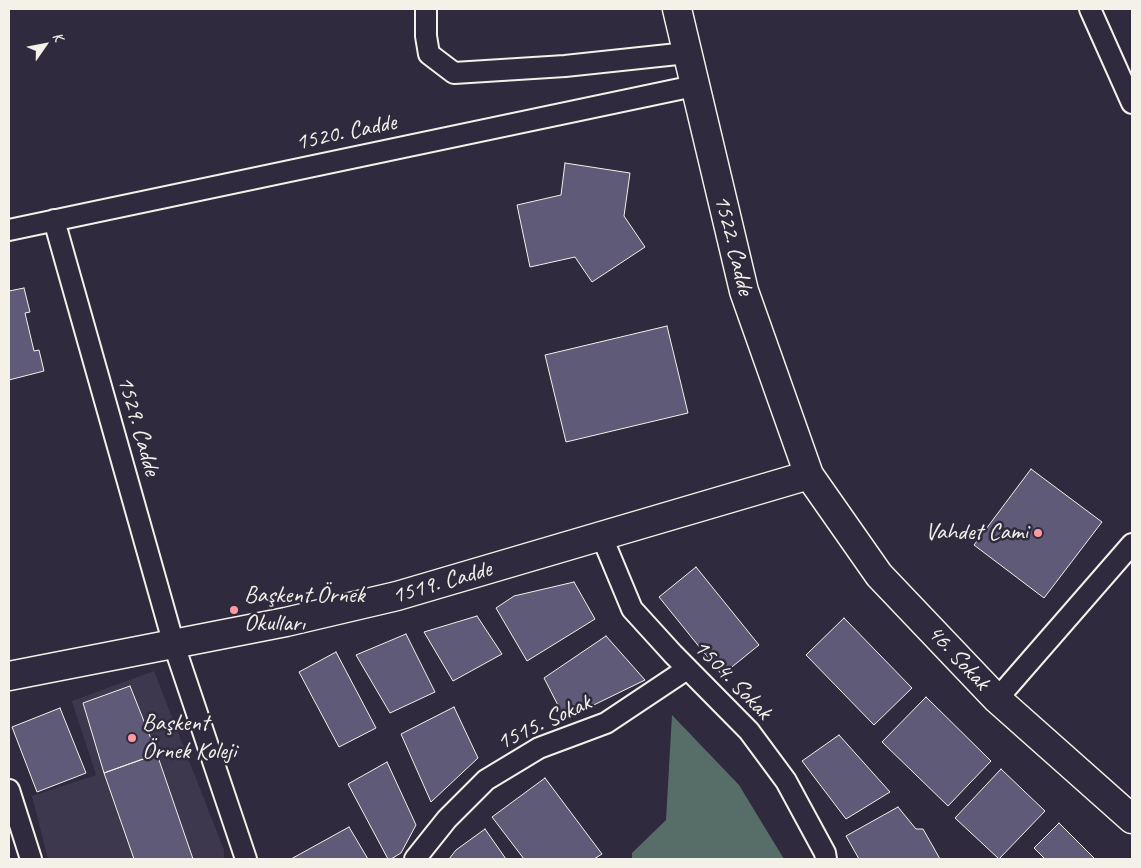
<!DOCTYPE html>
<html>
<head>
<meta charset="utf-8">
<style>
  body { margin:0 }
  #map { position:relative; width:1141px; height:868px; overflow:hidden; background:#2f2a3d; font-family:Caveat,sans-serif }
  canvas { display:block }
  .frame { position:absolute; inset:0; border:10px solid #f4f1e8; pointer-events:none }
  .north { position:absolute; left:20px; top:20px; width:50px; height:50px; -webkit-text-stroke:4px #2f2a3d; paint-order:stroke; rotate:57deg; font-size:14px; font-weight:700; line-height:20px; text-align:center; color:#f4f1e8 }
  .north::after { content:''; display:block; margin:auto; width:18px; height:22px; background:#f4f1e8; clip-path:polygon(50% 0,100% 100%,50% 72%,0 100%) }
</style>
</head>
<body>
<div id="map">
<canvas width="1141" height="868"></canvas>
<div class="frame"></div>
<div class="north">K</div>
</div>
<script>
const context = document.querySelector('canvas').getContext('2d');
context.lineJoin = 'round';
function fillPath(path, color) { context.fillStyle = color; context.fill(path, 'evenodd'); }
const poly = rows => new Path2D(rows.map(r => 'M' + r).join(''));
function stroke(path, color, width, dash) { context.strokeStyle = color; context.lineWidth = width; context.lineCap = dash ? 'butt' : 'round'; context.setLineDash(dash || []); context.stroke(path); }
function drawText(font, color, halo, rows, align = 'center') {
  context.font = font + ' Caveat,sans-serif'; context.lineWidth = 5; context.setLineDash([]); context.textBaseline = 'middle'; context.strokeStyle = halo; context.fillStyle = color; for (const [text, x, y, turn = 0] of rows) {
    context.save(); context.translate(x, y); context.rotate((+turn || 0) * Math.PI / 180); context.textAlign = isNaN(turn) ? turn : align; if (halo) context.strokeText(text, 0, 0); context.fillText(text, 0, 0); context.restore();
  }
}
fillPath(poly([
  [154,671,224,850,224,859,48,859,32,796,96,775,72,701]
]), '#3d384e');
fillPath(poly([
  [672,715,739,785,784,859,632,859,632,853,666,820]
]), '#576d68');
const building = poly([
  [565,163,630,173,624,216,645,247,592,282,575,257,530,267,517,205,561,195,565,163],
  [24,288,30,312,25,313,34,351,39,350,44,371,9,380,9,291,24,288],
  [667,326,688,413,566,442,545,355,667,326],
  [1031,469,1102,522,1044,598,974,545,1031,469],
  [696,567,759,645,722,675,659,597,696,567],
  [574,582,595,619,527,661,496,608,514,596,574,582],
  [477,616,502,654,453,681,424,632,477,616],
  [844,618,912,688,874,725,806,655,844,618],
  [406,634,435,692,390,713,356,655,406,634],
  [606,636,645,680,565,719,544,678,606,636],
  [336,652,376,728,339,747,299,672,336,652],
  [130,686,157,754,104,773,83,703,130,686],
  [926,697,991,761,948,806,882,742,926,697],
  [454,707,478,758,431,802,401,734,454,707],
  [60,708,86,773,37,792,12,727,60,708],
  [839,735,890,792,846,819,802,761,839,735],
  [157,754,193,859,134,859,104,773,157,754],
  [387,762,416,825,401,853,391,859,388,859,348,784,387,762],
  [1001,769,1045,811,999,859,955,818,1001,769],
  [545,778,602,854,594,859,524,859,492,817,545,778],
  [898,807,916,829,923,829,940,859,859,859,846,836,898,807],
  [1059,823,1095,859,1045,859,1034,848,1059,823],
  [349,827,368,859,291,859,349,827],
  [485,829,506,859,449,859,456,850,485,829]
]);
fillPath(building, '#5f5a77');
stroke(building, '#f4f1e8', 1);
const street = poly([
  [426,9,426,36,429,54,454,73,565,66,687,53],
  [1090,9,1132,103],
  [54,220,174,645,246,859],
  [9,230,694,86],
  [602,537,632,609,673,654,749,731,786,781,825,853,826,859],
  [997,699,1132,544],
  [9,790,31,859],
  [415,859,447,819,486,780,539,748,606,723,687,669]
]);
const secondary = poly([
  [677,9,744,291,809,475,879,575,997,699,1132,819],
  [9,676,286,622,397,596,809,475]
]);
stroke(street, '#f4f1e8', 24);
stroke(secondary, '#f4f1e8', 31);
stroke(street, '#2f2a3d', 20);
stroke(secondary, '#2f2a3d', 28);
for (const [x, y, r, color] of [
  [1038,533,5,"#ff9aa2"],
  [234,610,5,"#ff9aa2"],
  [132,738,5,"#ff9aa2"]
]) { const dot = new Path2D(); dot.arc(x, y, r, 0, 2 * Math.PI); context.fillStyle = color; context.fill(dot); stroke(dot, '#2f2a3d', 2); }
drawText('24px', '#f4f1e8', '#2f2a3d', [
  ["1520. Cadde",346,133,-12],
  ["1522. Cadde",733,245,76],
  ["1529. Cadde",138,426,74],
  ["1519. Cadde",442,583,-16],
  ["46. Sokak",958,658,47],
  ["1504. Sokak",732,680,46],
  ["1515. Sokak",544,723,-25]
]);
drawText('24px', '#f4f1e8', '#2f2a3d', [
  ["Vahdet Cami",1028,533,"right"],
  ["Başkent Örnek",244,596],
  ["Okulları",244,624],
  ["Başkent",142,724],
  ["Örnek Koleji",142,752]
], 'left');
</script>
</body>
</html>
